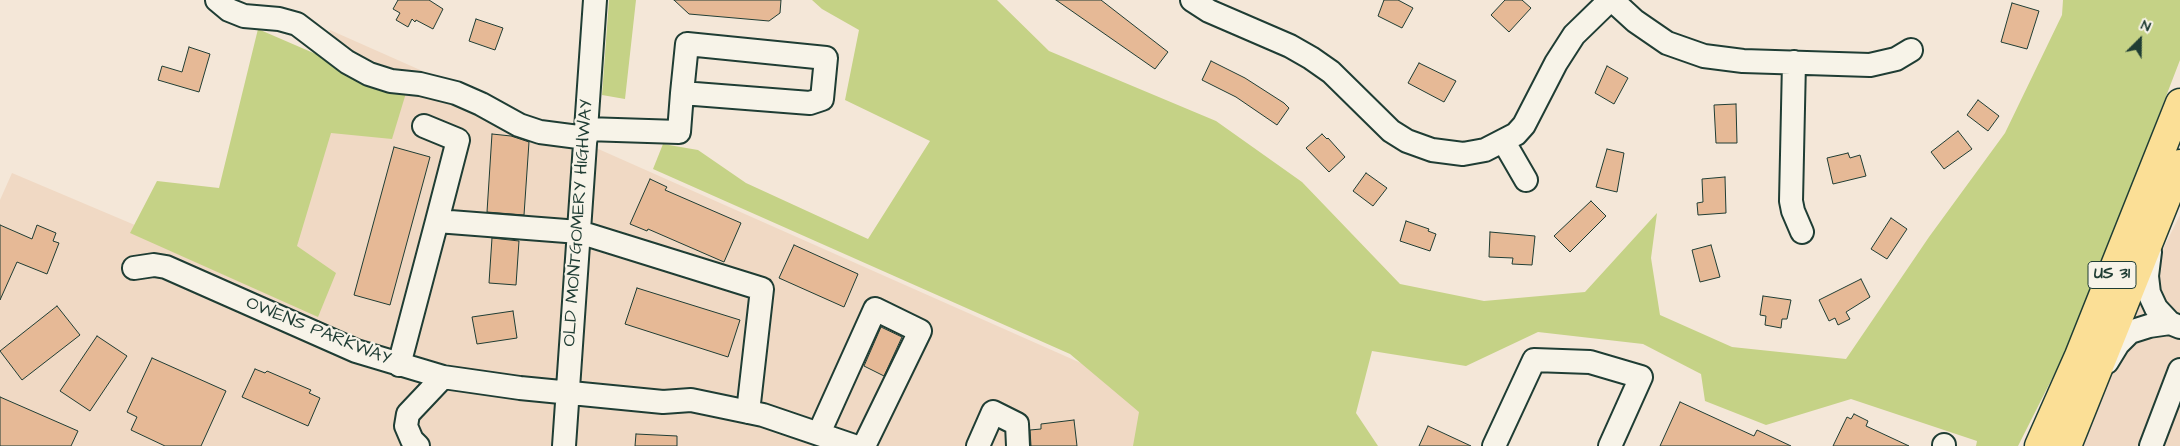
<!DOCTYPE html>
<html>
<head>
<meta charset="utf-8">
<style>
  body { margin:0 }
  #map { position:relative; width:2180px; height:446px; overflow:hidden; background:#f4e7d8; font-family:"Architects Daughter",sans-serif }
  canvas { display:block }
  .north { position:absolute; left:2115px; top:15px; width:50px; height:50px; -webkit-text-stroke:4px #f7f3e8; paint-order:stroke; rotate:23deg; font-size:14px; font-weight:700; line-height:20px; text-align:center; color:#1f3d34 }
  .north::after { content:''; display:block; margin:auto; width:18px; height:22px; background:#1f3d34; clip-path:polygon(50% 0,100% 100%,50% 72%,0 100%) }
</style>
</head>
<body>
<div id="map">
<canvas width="2180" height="446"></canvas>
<div class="north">N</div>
</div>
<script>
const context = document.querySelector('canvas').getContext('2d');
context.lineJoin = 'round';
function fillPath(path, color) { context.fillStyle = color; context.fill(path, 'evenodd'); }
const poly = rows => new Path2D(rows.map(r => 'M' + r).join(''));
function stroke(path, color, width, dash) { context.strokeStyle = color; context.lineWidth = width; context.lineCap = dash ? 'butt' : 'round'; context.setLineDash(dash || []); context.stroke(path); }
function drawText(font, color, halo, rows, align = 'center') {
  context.font = font + ' "Architects Daughter",sans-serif'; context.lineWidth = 4.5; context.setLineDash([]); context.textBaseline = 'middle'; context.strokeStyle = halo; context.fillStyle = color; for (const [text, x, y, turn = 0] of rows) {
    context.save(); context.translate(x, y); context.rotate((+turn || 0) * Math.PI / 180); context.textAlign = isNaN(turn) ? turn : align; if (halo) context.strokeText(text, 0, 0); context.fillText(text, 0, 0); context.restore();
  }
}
fillPath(poly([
  [330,30,1268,446,0,446,0,200,12,173,260,278],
  [2180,215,2180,446,2064,446]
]), '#f0d9c4');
fillPath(poly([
  [609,0,636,0,625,99,602,95],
  [812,0,997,0,1049,51,1216,121,1302,182,1400,284,1484,301,1585,292,1657,213,1651,258,1660,315,1732,347,1846,359,1929,237,2005,133,2062,15,2063,0,2180,0,2180,60,2075,333,2018,446,1976,446,1977,441,1851,399,1766,425,1705,401,1701,374,1643,344,1538,332,1466,366,1372,351,1356,413,1378,446,1133,446,1139,412,1070,354,653,169,663,144,698,150,746,183,868,239,930,141,845,100,859,30,822,9],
  [258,29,406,93,392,139,331,133,297,246,336,273,318,317,130,233,157,181,219,188]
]), '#c5d286');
const building = poly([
  [398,0,429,0,443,9,433,29,416,20,415,22,412,19,408,27,396,20,400,13,393,9,398,0],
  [674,0,781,0,780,13,769,21,689,14,674,0],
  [1056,0,1101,0,1168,52,1155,69,1056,0],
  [1384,0,1398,0,1413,8,1402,28,1378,16,1384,0],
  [1505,0,1522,0,1531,8,1509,32,1491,15,1505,0],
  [2012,3,2039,11,2027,49,2001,42,2012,3],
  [476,19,503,28,495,50,469,41,476,19],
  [189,47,210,54,199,92,158,80,162,66,182,72,189,47],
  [1211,61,1245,78,1284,103,1289,108,1277,125,1236,97,1202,80,1211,61],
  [1419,63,1456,81,1444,102,1408,83,1419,63],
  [1607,66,1628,78,1614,104,1595,93,1607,66],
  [1978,100,1999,116,1988,131,1967,115,1978,100],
  [1736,104,1737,143,1716,143,1714,105,1736,104],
  [1958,131,1972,149,1944,169,1931,152,1958,131],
  [492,134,511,136,529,142,524,215,487,212,492,134],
  [1322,134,1327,139,1328,138,1345,157,1329,172,1306,148,1322,134],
  [394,147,430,157,390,305,354,295,394,147],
  [1607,149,1624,153,1617,192,1596,187,1607,149],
  [1848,153,1850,158,1860,155,1866,176,1833,184,1827,158,1848,153],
  [1366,173,1387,188,1373,206,1353,191,1366,173],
  [1725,177,1726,213,1698,215,1697,203,1703,202,1702,179,1725,177],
  [650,179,667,187,665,190,741,223,724,262,648,229,647,231,630,224,650,179],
  [1591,201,1606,216,1570,252,1554,236,1591,201],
  [1891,218,1907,229,1887,259,1871,249,1891,218],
  [1406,221,1429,229,1428,231,1436,234,1430,251,1400,241,1406,221],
  [0,225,32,239,37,225,56,233,53,241,59,243,47,274,17,262,0,300,0,225],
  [1490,232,1535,236,1532,265,1512,264,1513,258,1489,257,1490,232],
  [492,238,519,241,516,285,489,283,492,238],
  [794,245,858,274,844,307,779,278,794,245],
  [1711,245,1720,277,1700,282,1692,250,1711,245],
  [1861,279,1870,297,1846,312,1850,319,1838,325,1835,318,1829,321,1819,300,1861,279],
  [637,288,740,320,728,357,625,324,637,288],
  [1763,296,1791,300,1787,319,1782,319,1781,328,1765,325,1766,316,1760,315,1763,296],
  [57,306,80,335,22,380,0,351,57,306],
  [513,311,517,338,477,344,472,317,513,311],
  [881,327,902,337,884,376,864,366,881,327],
  [97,336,127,356,90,411,60,391,97,336],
  [152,358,226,391,201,446,165,446,131,430,137,417,127,412,152,358],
  [255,369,265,373,267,371,311,390,309,393,320,398,308,426,242,397,255,369],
  [0,397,78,431,71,446,0,446,0,397],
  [1680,402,1754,436,1757,430,1791,446,1660,446,1680,402],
  [1854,414,1868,421,1866,426,1909,446,1833,446,1847,417,1851,419,1854,414],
  [1074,420,1077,446,1031,446,1030,430,1041,429,1041,424,1074,420],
  [1428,426,1471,446,1419,446,1428,426],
  [636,434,677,436,677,446,635,446,636,434]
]);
fillPath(building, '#e6b996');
stroke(building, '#1f3d34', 1);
const minor = poly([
  [217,0,229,10,244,16,279,19,297,24,347,62,369,74,391,81,420,84,456,93,481,104,519,125,540,132,586,138],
  [1192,0,1209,11,1290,46,1311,58,1331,72,1391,131,1407,141,1432,150,1463,154,1485,150,1516,134,1524,125,1556,63,1574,35,1610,0],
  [1612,0,1635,21,1667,43,1704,56,1743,61,1870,65,1896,59,1911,50],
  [1794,62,1791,201,1793,211,1802,232],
  [424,126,458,140,437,221],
  [586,129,679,132,682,93,687,44,826,58,822,99,810,103,682,93],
  [1504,142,1526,180],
  [2150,252,2147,276,2149,293,2156,308,2170,323],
  [134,268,154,265,166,267,356,351,443,377,520,388,663,402,691,400,763,415,854,446],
  [2107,362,2118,344,2130,332,2149,326,2170,323,2180,327],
  [399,365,437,221,579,232,762,289,748,412],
  [819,433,875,309,920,331,864,446],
  [418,446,412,440,406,426,408,414,443,377],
  [564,446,595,0],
  [978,446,993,412,1017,424,1018,446],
  [1494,446,1534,360,1590,362,1641,377,1610,446],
  [1944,446,1944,445],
  [2151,446,2180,370]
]);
const major = poly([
  [2039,446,2079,356,2180,103],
  [2067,446,2180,164]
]);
stroke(minor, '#1f3d34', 26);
stroke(major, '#1f3d34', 31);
stroke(minor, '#f7f3e8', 22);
stroke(major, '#fbdf96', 28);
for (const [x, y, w] of [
  [2112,275,48]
]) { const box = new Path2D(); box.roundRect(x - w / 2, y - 13.5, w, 27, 4); context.fillStyle = '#f7f3e8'; context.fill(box); stroke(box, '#1f3d34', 1); }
drawText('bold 16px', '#1f3d34', null, [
  ["US 31",2112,275]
]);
drawText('18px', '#1f3d34', '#f7f3e8', [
  ["OLD MONTGOMERY HIGHWAY",579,223,-86],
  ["OWENS PARKWAY",318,332,22]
]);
</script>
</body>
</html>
